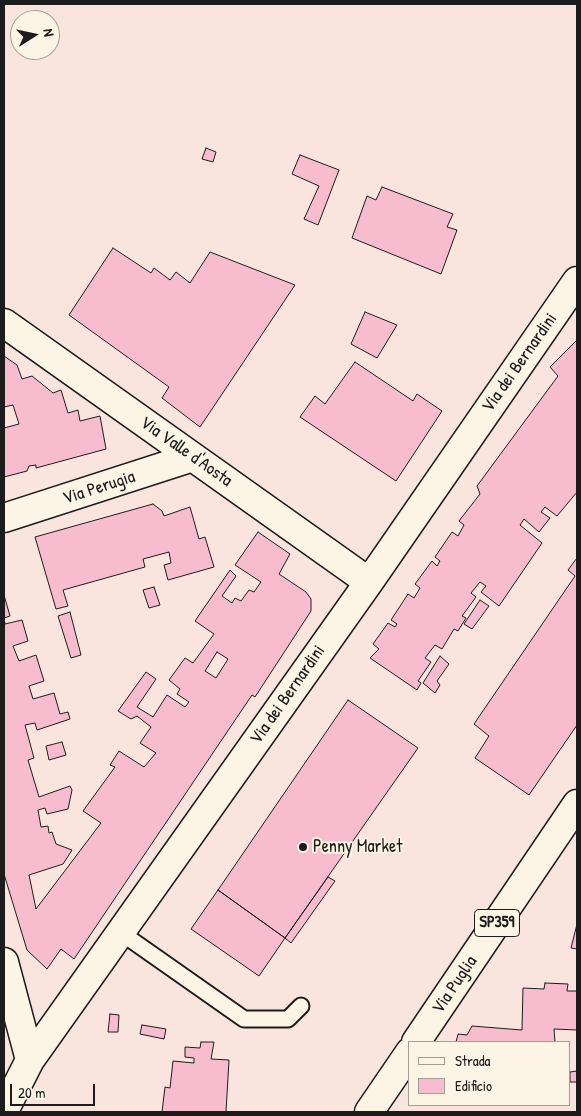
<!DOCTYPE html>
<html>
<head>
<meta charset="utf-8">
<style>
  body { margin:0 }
  #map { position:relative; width:581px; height:1116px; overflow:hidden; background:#fae4de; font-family:"Patrick Hand",sans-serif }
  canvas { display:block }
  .frame { position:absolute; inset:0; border:5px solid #1c1c1c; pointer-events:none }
  .legend { position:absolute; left:408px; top:1041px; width:162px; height:65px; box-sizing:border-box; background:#fcf5e5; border:1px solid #a29e95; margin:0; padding:6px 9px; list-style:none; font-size:15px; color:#1c1c1c }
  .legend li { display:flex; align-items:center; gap:10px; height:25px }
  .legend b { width:25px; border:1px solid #a29e95 }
  .north { position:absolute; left:10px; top:10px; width:50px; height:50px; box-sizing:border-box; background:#fcf5e5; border:1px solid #a29e95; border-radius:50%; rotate:80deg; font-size:14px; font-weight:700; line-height:20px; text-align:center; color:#1c1c1c }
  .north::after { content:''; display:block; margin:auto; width:18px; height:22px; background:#1c1c1c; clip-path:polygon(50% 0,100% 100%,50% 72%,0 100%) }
  .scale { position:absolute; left:10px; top:1084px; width:85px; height:22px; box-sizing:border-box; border:2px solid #1c1c1c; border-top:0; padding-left:6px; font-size:15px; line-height:18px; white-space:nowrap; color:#1c1c1c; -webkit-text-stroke:4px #fcf5e5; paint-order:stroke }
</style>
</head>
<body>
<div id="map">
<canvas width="581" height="1116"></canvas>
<div class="frame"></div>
<ul class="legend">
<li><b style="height:6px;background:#fcf5e5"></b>Strada</li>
<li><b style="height:14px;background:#f7bdcf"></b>Edificio</li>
</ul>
<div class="north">N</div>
<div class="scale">20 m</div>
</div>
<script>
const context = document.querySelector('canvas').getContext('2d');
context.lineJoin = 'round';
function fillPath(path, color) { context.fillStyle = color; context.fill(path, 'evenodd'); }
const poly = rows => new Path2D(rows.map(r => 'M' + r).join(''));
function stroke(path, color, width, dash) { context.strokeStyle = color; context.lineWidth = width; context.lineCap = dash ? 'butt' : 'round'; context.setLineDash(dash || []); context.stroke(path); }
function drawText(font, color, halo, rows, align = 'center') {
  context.font = font + ' "Patrick Hand",sans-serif'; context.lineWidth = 4; context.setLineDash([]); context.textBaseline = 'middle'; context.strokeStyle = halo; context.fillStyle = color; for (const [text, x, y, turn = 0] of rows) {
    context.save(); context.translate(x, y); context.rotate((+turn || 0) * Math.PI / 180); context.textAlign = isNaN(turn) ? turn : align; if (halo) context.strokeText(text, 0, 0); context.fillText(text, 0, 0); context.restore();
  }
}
const building = poly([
  [206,148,216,152,213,162,202,159,206,148],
  [300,155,339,170,318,225,304,219,319,186,292,174,300,155],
  [382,187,453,214,447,227,457,230,441,274,352,238,367,196,376,200,382,187],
  [113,248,151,273,154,268,170,280,176,272,190,283,210,252,295,285,200,427,162,398,169,387,69,315,113,248],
  [365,312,397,325,377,358,351,344,365,312],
  [577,340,577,492,557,516,545,507,541,512,550,518,539,532,524,519,520,525,542,543,499,606,481,592,486,586,480,582,471,593,476,597,462,616,466,618,458,631,454,629,442,649,435,645,425,658,431,662,418,681,421,683,417,690,370,658,379,649,373,644,388,623,395,627,397,624,391,620,408,594,414,598,420,588,415,584,432,561,437,566,440,561,435,557,452,532,458,536,464,525,459,521,480,494,477,486,558,376,550,367,577,340],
  [4,356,17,365,22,379,32,376,53,393,61,390,68,413,78,410,80,421,100,416,106,449,36,468,36,465,29,466,27,471,4,477,4,428,19,424,13,405,4,407,4,356],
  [355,362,413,401,417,394,442,411,396,481,300,417,315,396,325,404,355,362],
  [153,504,162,511,164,516,190,507,199,539,205,537,214,567,168,580,164,565,171,563,169,552,143,559,145,567,63,590,68,606,56,609,35,537,153,504],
  [258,532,290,554,279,574,306,592,311,599,311,611,255,697,252,695,74,959,61,949,47,969,27,950,4,874,4,595,10,616,4,618,5,624,22,620,28,641,13,646,19,661,36,655,44,681,29,686,33,699,54,693,60,714,68,712,70,719,37,730,35,723,25,725,34,758,28,760,39,797,70,786,72,790,68,809,47,814,45,808,38,810,41,827,48,826,49,833,52,832,56,844,72,850,63,864,29,875,36,909,101,823,83,811,115,767,110,765,119,751,144,767,156,753,140,743,151,727,137,716,131,719,118,711,146,672,156,679,137,707,153,717,167,695,185,707,189,702,177,694,180,689,169,680,185,658,193,663,214,634,195,621,230,570,236,576,222,596,232,603,235,598,241,601,249,590,254,592,261,582,235,565,258,532],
  [217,652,228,659,216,678,205,671,217,652],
  [577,558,577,725,529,795,475,758,489,736,474,724,575,576,568,570,577,558],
  [154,587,160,605,149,608,143,590,154,587],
  [480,600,489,606,472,629,464,624,480,600],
  [70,612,81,655,71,658,58,616,70,612],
  [440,656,449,664,437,681,440,685,435,693,423,683,440,656],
  [348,700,418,748,285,938,218,890,348,700],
  [62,742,66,755,49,760,46,746,62,742],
  [328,877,335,881,291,943,285,938,328,877],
  [218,890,285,938,259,976,191,929,218,890],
  [577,924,577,949,571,948,577,924],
  [545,983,568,984,567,991,577,991,577,1030,554,1029,555,1042,456,1042,458,1034,467,1035,472,1026,522,1030,523,988,544,989,545,983],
  [110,1014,119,1015,118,1032,108,1032,110,1014],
  [142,1025,166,1029,164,1039,140,1034,142,1025],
  [201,1042,214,1042,211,1059,229,1060,226,1112,162,1112,165,1087,170,1088,173,1061,194,1063,194,1058,185,1057,185,1047,200,1048,201,1042],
  [577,1071,577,1082,570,1082,570,1072,577,1071]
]);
fillPath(building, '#f7bdcf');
stroke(building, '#1c1c1c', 1);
const lane = poly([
  [120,932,244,1019,288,1019,301,1006]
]);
const street = poly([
  [4,323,369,582],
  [4,518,193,457],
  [4,962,30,1060],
  [4,1111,30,1060,369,582,577,281]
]);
const primary = poly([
  [416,1042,577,804],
  [369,1112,410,1052]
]);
stroke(lane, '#1c1c1c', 19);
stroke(street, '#1c1c1c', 31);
stroke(primary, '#1c1c1c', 31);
stroke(lane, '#fcf5e5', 15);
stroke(street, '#fcf5e5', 28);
stroke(primary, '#fcf5e5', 28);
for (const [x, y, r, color] of [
  [303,847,5,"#1c1c1c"]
]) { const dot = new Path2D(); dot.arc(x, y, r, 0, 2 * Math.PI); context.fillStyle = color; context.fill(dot); stroke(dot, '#fcf5e5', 2); }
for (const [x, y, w] of [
  [497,923,45]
]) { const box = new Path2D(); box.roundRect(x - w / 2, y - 13.5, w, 27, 4); context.fillStyle = '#fcf5e5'; context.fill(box); stroke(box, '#1c1c1c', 1); }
drawText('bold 16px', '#1c1c1c', null, [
  ["SP359",497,923]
]);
drawText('18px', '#1c1c1c', '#fcf5e5', [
  ["Via dei Bernardini",520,363,-55],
  ["Via Valle d'Aosta",186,452,35],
  ["Via Perugia",99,488,-18],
  ["Via dei Bernardini",288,695,-55],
  ["Via Puglia",455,985,-56]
]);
drawText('18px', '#1c1c1c', '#fcf5e5', [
  ["Penny Market",313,847]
], 'left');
</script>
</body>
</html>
